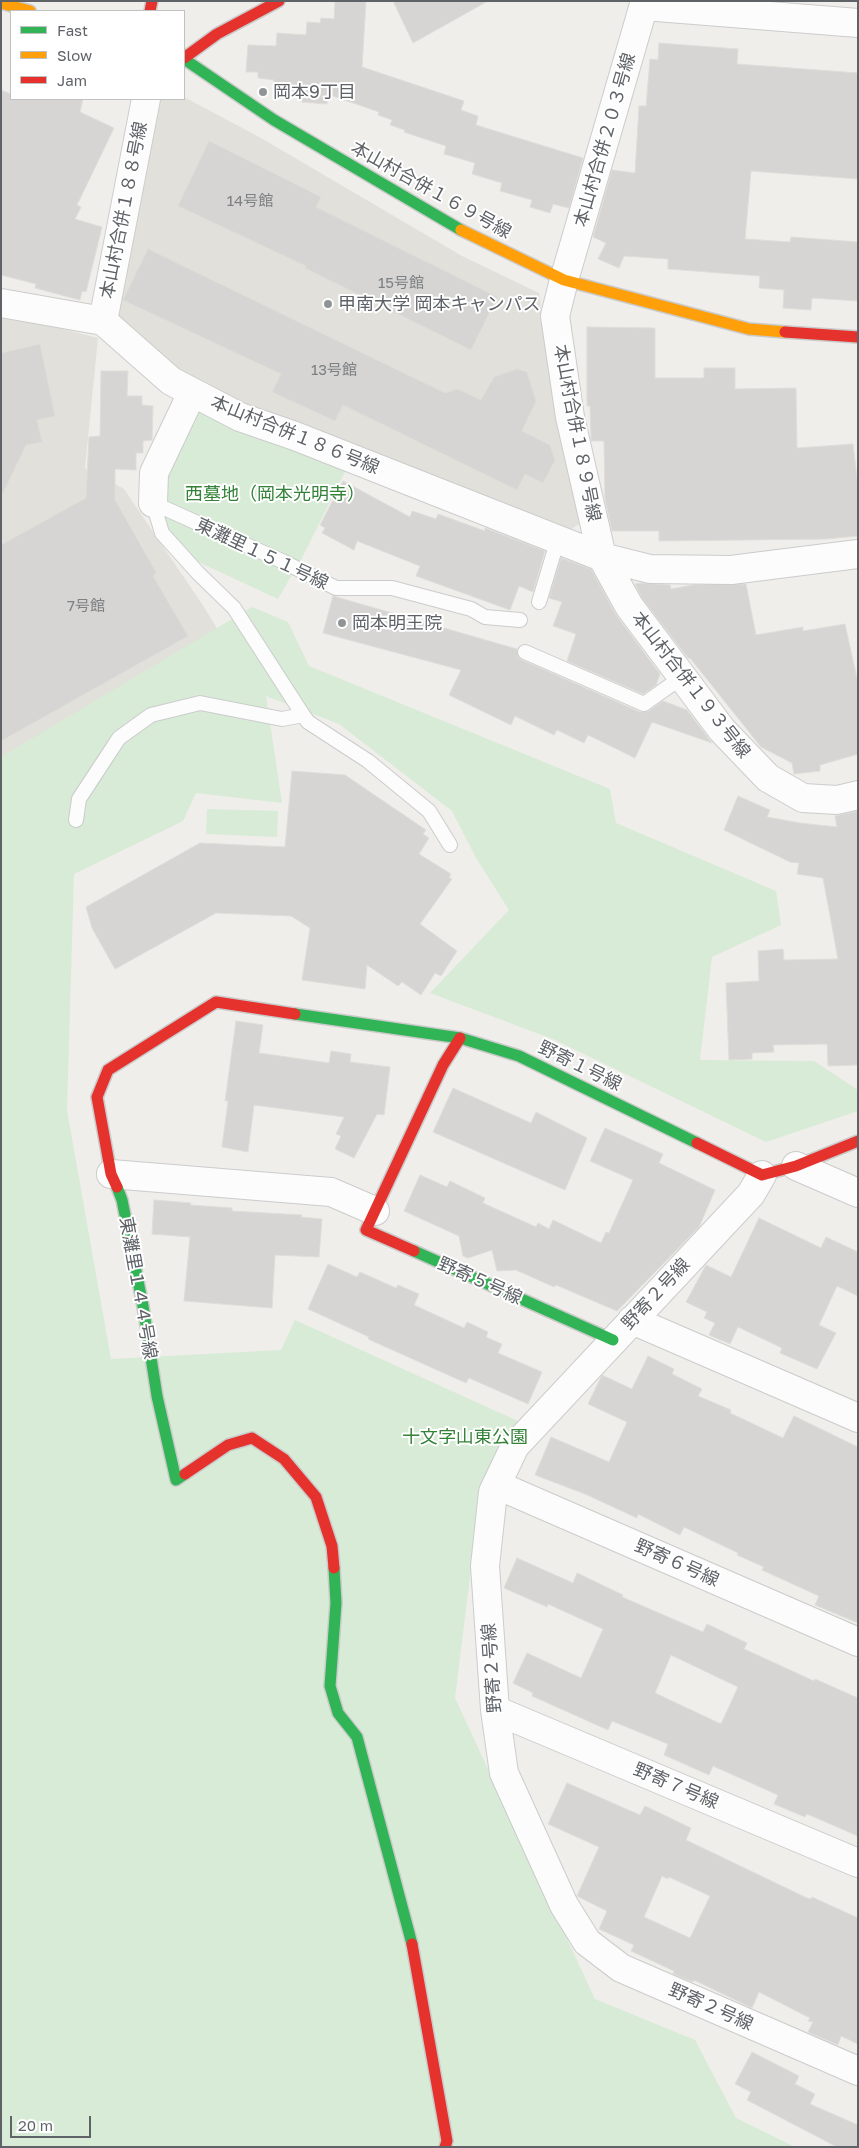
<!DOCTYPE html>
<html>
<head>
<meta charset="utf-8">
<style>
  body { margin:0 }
  #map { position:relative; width:859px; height:2148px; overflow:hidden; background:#efeeea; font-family:"Golos Text",sans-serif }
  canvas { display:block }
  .frame { position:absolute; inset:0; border:2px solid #5f6368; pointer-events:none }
  .legend { position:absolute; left:10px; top:10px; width:175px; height:90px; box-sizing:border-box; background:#fff; border:1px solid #bfc1c3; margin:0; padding:6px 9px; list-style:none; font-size:15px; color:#5f6368 }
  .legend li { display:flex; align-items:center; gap:10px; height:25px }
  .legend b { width:25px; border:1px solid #bfc1c3 }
  .scale { position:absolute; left:10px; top:2116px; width:81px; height:22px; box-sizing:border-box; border:2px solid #5f6368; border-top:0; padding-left:6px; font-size:15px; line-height:18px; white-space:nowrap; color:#5f6368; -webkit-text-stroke:4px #fff; paint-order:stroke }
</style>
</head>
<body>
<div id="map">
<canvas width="859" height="2148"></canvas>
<div class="frame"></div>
<ul class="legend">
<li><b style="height:6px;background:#30b455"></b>Fast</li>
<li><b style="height:6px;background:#ff9f0a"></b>Slow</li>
<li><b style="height:6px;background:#e5322d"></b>Jam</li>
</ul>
<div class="scale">20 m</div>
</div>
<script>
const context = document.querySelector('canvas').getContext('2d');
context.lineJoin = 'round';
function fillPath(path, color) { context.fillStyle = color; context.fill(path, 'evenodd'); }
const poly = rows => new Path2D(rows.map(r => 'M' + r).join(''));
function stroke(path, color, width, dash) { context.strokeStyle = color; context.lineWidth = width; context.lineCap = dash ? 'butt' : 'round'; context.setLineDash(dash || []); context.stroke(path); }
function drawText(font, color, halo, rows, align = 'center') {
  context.font = font + ' "Golos Text","Noto Sans JP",sans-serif'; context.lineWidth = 4; context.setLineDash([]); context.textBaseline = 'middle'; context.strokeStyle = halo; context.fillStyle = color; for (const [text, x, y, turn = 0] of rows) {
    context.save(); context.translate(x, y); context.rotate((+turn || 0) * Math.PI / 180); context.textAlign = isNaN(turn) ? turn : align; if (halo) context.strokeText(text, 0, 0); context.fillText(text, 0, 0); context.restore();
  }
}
fillPath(poly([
  [184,97,261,138,462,256,539,293,551,380,579,524,567,532,229,401,159,359,113,316,160,99,184,99],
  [1,313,98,338,85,468,124,489,202,604,265,707,1,762]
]), '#e2e0da');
fillPath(poly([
  [195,405,347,468,300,562,161,500,161,472],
  [165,515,293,573,278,599,190,558,168,530],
  [252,607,288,622,309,666,610,789,616,823,776,891,781,925,712,957,700,1060,814,1061,858,1090,858,1111,766,1142,555,1040,430,993,509,910,476,858,452,811,339,724,266,696,282,803,196,793,183,821,74,874,67,1110,111,1359,281,1350,295,1320,520,1422,481,1488,455,1698,595,1999,695,2040,736,2118,795,2147,1,2147,1,757],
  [207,809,278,811,277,837,206,834]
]), '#d8ebd6');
const building = poly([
  [335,1,366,1,362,67,464,101,461,110,478,116,476,125,583,158,569,208,553,204,550,213,530,207,532,200,500,191,502,183,472,174,475,163,444,154,446,146,404,132,405,130,390,125,392,120,378,115,379,112,327,94,327,104,302,102,302,91,274,89,274,80,258,78,258,72,246,72,248,45,276,46,277,33,306,35,307,22,320,23,321,18,334,19,335,1],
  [393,1,488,1,413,43,393,1],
  [659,43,738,49,737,64,858,73,858,179,751,171,745,239,790,242,791,237,858,242,858,301,812,298,811,310,783,308,784,290,759,288,760,276,668,269,668,259,624,256,619,268,598,259,606,243,593,237,612,170,635,173,639,106,646,106,650,59,658,60,659,43],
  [1,90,11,94,11,99,83,99,80,112,114,128,77,205,81,207,75,219,102,227,86,292,82,291,80,300,35,288,36,284,1,275,1,90],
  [209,141,321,197,316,207,497,297,471,350,305,268,306,266,178,206,209,141],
  [148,249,445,393,457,389,481,400,494,377,517,369,527,372,536,401,522,431,550,445,555,460,543,483,525,474,517,490,343,405,335,421,272,392,281,374,123,300,148,249],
  [587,327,655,328,655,378,704,378,704,368,735,368,735,389,796,388,797,448,853,444,858,487,858,536,826,539,659,541,659,531,612,531,605,499,604,441,591,441,591,437,590,406,587,406,587,327],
  [40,344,55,416,37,420,42,442,26,445,1,497,1,353,40,344],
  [101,371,128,371,127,396,142,396,142,405,153,406,152,440,143,441,143,453,136,453,136,470,115,469,115,500,156,572,153,576,188,636,1,741,1,545,86,498,89,437,100,436,101,371],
  [343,481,410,517,412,511,436,519,438,514,485,531,485,528,545,551,533,592,519,586,510,610,416,576,420,566,357,541,354,550,322,533,325,528,320,525,343,481],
  [561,558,591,569,616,615,660,674,656,685,643,694,567,661,576,634,553,626,562,602,549,598,561,558],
  [641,583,670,585,671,589,693,585,746,584,756,635,803,627,803,631,845,624,858,683,858,754,820,765,820,771,794,774,792,763,761,747,690,658,688,658,642,598,635,584,641,583],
  [333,596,517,649,518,657,522,660,640,712,649,711,663,701,687,710,712,743,652,722,635,758,588,735,584,743,557,730,554,735,515,716,511,725,449,695,461,670,323,633,333,596],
  [292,771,345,775,426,830,423,834,429,838,419,854,451,874,449,878,452,879,420,924,457,951,441,976,435,973,421,995,402,982,398,986,367,965,365,989,302,980,310,928,291,916,216,913,115,969,92,928,86,907,200,843,285,847,292,771],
  [738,796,770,810,767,817,800,823,837,827,835,816,858,811,858,1065,828,1066,827,1044,773,1045,774,1052,752,1053,752,1059,729,1060,726,983,759,981,758,951,783,949,784,960,838,959,823,878,797,874,799,863,790,862,724,830,738,796],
  [236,1021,263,1025,259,1053,329,1063,331,1051,351,1054,350,1062,390,1067,384,1115,377,1114,354,1158,335,1149,341,1136,336,1134,344,1117,254,1105,248,1152,222,1147,228,1101,225,1101,236,1021],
  [453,1088,531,1123,536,1112,587,1138,565,1190,433,1132,453,1088],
  [605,1128,663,1154,659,1163,715,1190,699,1227,617,1311,556,1285,554,1287,516,1270,497,1271,492,1250,468,1258,463,1256,459,1236,404,1211,420,1175,447,1187,450,1181,485,1198,483,1203,536,1227,538,1223,549,1229,553,1220,601,1243,606,1232,609,1233,633,1180,590,1161,605,1128],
  [154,1200,191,1203,190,1205,232,1208,232,1211,302,1215,301,1217,322,1219,319,1257,275,1255,272,1308,184,1301,190,1237,152,1234,154,1200],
  [759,1218,821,1248,826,1237,858,1252,858,1296,837,1286,819,1325,836,1333,817,1369,780,1353,782,1348,738,1327,730,1344,709,1335,715,1323,704,1318,707,1312,686,1302,706,1265,731,1277,759,1218],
  [328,1264,357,1277,360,1272,396,1288,398,1285,419,1294,414,1305,464,1328,467,1322,488,1332,486,1337,502,1344,498,1353,542,1372,528,1404,469,1378,466,1383,368,1339,369,1337,308,1309,328,1264],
  [648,1356,674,1369,672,1374,702,1389,698,1396,731,1410,730,1413,783,1438,794,1416,858,1447,858,1623,815,1605,819,1596,762,1570,764,1567,737,1555,738,1553,684,1527,680,1535,638,1514,637,1518,585,1494,535,1475,551,1437,609,1462,627,1422,588,1404,602,1375,632,1389,648,1356],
  [517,1558,573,1583,577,1573,623,1595,622,1597,703,1632,707,1624,747,1643,744,1649,814,1681,815,1679,858,1698,858,1836,807,1814,805,1817,774,1804,778,1795,713,1766,709,1775,664,1755,668,1744,612,1721,608,1730,532,1696,533,1693,513,1683,527,1653,581,1678,603,1629,548,1604,547,1607,504,1588,517,1558],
  [671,1655,738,1687,721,1724,655,1693,671,1655],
  [567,1783,640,1815,645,1806,691,1828,686,1840,807,1898,811,1899,812,1897,858,1918,858,2044,841,2036,838,2045,808,2032,813,2022,808,2021,810,2018,759,1992,752,2008,694,1980,693,1982,673,1974,674,1971,631,1951,634,1945,599,1929,607,1911,577,1896,599,1847,548,1824,567,1783],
  [662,1876,668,1879,669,1877,710,1896,690,1938,644,1917,662,1876],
  [752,2052,799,2076,795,2084,815,2094,810,2104,858,2125,858,2147,837,2147,747,2100,751,2092,735,2084,752,2052]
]);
fillPath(building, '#d6d5d3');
stroke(building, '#deddd9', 1);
const lane = poly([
  [153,503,284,562,336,588,392,588,471,609,485,617,520,620],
  [539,602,558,539],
  [525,652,644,704,682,677],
  [303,715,308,722,368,761,429,811,450,845],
  [76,820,79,799,119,738,151,715,200,703,282,719,303,715,234,608,198,573,162,533,153,503]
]);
const street = poly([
  [645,1,564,280,555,316,570,417,602,557,629,606,722,730,768,778,803,798,837,800,858,795],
  [644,6,858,23],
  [1,303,103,321,171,381,240,417,295,436,602,557,650,569,731,570,858,554],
  [103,321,146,99],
  [153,503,154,473,192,393],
  [796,1166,858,1193],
  [111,1174,331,1192,375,1211],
  [762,1175,751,1194,515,1446,493,1492,485,1566,495,1710,504,1773,564,1905,587,1942,621,1968,858,2071],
  [632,1320,858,1418],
  [497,1485,858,1642],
  [495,1710,858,1863]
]);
const fast = poly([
  [184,59,274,120,461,230],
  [295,1014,460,1038,519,1056,697,1143],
  [117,1187,122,1200,143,1306,157,1396,176,1480,185,1474],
  [414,1251,613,1340],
  [334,1568,336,1603,330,1686,338,1713,357,1737,412,1944]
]);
const slow = poly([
  [1,3,30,11],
  [461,230,564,280,749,329,785,332]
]);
const jam = poly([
  [150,11,152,1],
  [184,58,217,34,279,1],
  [785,332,858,337],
  [697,1143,762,1175,796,1166,858,1141],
  [117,1187,111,1174,97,1097,108,1070,216,1002,295,1014],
  [414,1251,366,1230,443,1065,460,1038],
  [185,1474,228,1445,252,1438,284,1459,316,1497,332,1546,334,1568],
  [412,1944,447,2141,445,2147]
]);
stroke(lane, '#cbcccc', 16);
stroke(street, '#cbcccc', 30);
stroke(fast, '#cacacb', 14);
stroke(slow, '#cacacb', 14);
stroke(jam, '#cacacb', 14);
stroke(lane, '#fdfcfc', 14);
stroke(street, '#fdfcfc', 28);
stroke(fast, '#30b455', 11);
stroke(slow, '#ff9f0a', 11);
stroke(jam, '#e5322d', 11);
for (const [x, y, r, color] of [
  [263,92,5,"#919496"],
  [328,304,5,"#919496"],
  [342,623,5,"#919496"]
]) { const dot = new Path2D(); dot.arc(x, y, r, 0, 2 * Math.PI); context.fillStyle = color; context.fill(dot); stroke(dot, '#fff', 2); }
drawText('15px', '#7e8184', null, [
  ["14号館",250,201],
  ["15号館",401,283],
  ["13号館",334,370],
  ["7号館",86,606]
]);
drawText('18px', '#5f6368', '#fff', [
  ["岡本9丁目",273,92],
  ["甲南大学 岡本キャンパス",338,304],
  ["岡本明王院",352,623]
], 'left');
drawText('18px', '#5f6368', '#fff', [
  ["本山村合併２０３号線",605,140,-74],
  ["本山村合併１６９号線",431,190,29],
  ["本山村合併１８８号線",124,210,-79],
  ["本山村合併１８９号線",577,433,79],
  ["本山村合併１８６号線",295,435,22],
  ["東灘里１５１号線",262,554,25],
  ["本山村合併１９３号線",691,685,52],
  ["野寄１号線",580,1066,26],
  ["野寄５号線",480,1281,24],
  ["東灘里１４４号線",138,1288,80],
  ["野寄２号線",656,1294,-47],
  ["野寄６号線",677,1563,24],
  ["野寄２号線",492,1668,-94],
  ["野寄７号線",676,1786,23],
  ["野寄２号線",711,2007,24]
]);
drawText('18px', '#348238', '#fff', [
  ["西墓地（岡本光明寺）",275,494],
  ["十文字山東公園",465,1437]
]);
</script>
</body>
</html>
